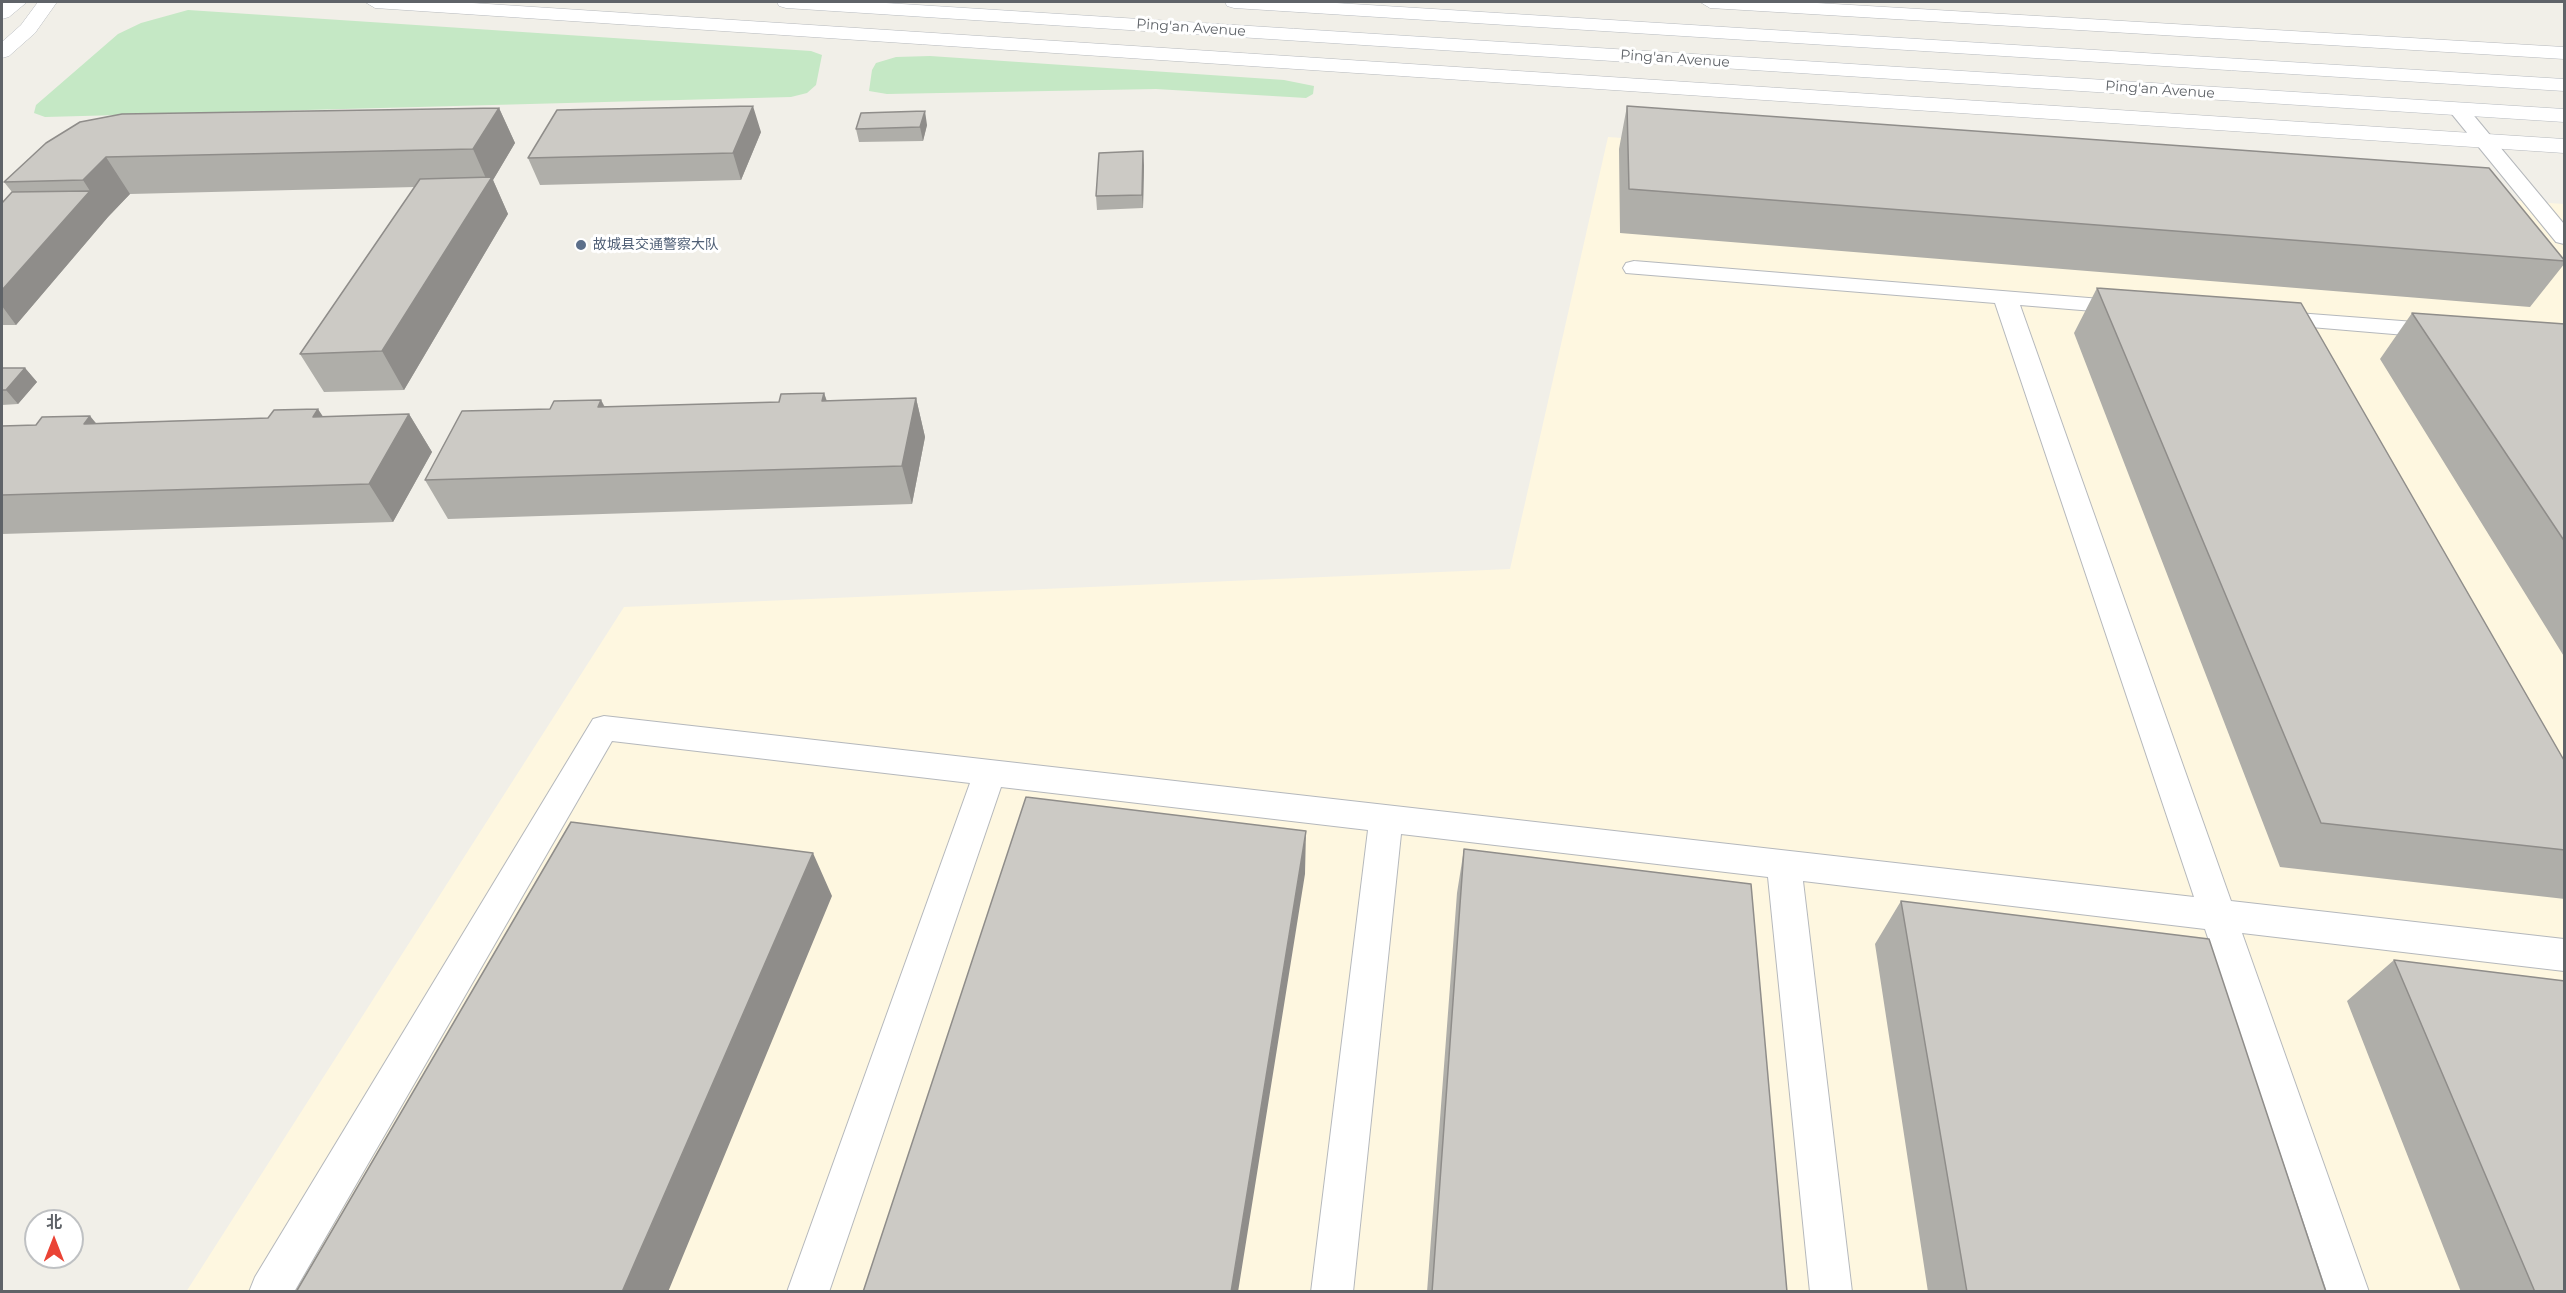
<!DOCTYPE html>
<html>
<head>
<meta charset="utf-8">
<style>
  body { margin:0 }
  #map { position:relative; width:2566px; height:1293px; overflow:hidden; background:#f1efe8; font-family:Montserrat,"Noto Sans SC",sans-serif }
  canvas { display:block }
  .frame { position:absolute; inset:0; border:3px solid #5f6368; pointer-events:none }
  .north { position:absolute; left:24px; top:1209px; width:60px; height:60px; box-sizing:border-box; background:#fff; border:2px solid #bfc1c3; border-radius:50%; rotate:0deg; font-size:16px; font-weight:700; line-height:24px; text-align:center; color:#5f6368 }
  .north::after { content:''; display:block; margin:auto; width:21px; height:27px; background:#ea4335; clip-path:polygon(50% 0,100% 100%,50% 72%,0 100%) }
</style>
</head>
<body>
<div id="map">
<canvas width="2566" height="1293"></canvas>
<div class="frame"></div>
<div class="north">北</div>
</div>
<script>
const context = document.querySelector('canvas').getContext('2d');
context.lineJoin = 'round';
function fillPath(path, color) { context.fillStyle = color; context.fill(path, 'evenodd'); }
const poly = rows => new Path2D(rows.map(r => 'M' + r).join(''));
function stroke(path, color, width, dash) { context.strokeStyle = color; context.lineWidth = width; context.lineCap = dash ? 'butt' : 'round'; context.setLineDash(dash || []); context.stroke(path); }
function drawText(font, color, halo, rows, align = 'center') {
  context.font = font + ' Montserrat,"Noto Sans SC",sans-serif'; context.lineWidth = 6; context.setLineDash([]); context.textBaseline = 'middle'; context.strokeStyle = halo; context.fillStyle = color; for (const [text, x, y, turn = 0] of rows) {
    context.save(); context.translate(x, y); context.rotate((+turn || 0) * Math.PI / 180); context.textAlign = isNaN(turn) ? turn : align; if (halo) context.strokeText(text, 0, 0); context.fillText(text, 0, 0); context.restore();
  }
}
fillPath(poly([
  [1608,137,2564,204,2564,1291,186,1292,624,607,1510,569]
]), '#fef7e0');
fillPath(poly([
  [188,10,811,51,822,55,816,85,807,93,791,97,45,117,34,113,36,105,118,34,141,23],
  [930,56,1284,80,1314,86,1313,94,1306,98,1156,89,887,94,869,91,872,70,876,63,896,57]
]), '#c5e8c5');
const service = poly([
  [2458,103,2465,105,2564,224,2564,244,2556,242,2451,113,2448,109,2451,105,2458,103],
  [1634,261,2138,302,2142,307,2138,312,2130,314,2020,305,2231,901,2564,939,2564,971,2242,933,2369,1292,2327,1292,2205,929,1803,881,1852,1292,1810,1292,1768,877,1401,834,1353,1292,1311,1292,1368,830,1001,787,829,1292,787,1292,970,783,612,741,294,1292,249,1292,255,1277,593,719,604,716,2194,897,1995,303,1626,273,1623,268,1626,263,1634,261],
  [2271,311,2441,324,2449,326,2453,331,2449,336,2441,338,2263,323,2259,318,2263,313,2271,311]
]);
const minor = poly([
  [365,2,457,2,2564,139,2564,153,375,8,365,2],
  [1700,2,1800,2,2564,47,2564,59,1710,8,1700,2]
]);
const secondary = poly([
  [5,2,27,2,9,17,2,19,2,4,5,2],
  [38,2,57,2,35,33,9,56,2,58,2,42,21,25,38,2],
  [777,2,870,2,2564,109,2564,122,786,8,779,6,777,2],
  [1225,2,1320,2,2564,79,2564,91,1234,8,1227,6,1225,2]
]);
stroke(service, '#b5b8bc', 2);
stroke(minor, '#b5b8bc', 1);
stroke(secondary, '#b6babf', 1);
fillPath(service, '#fff');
fillPath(minor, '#fff');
fillPath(secondary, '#fff');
fillPath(poly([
  [1627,106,2565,260,2565,263,2530,307,1620,233,1619,149],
  [499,108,515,143,493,180,508,214,404,390,324,392,300,354,415,187,130,194,108,217,16,325,2,325,2,203,12,192,4,182,46,143],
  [927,125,923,141,859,142,856,129],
  [761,132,741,180,540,185,528,158],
  [1144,165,1143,208,1097,210,1096,196],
  [2097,288,2565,762,2565,899,2280,867,2074,333],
  [2412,313,2565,324,2565,658,2380,359],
  [2,368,25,368,37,382,18,404,2,405],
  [824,393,827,401,916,398,925,437,912,504,448,519,425,480,550,409,601,400,605,407,779,402],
  [409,414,432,452,393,522,2,534,2,426,36,425,90,416,96,423],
  [1464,849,1787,1292,1427,1292,1457,893],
  [1901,901,2326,1292,1928,1292,1875,944],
  [2394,960,2565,1292,2461,1292,2347,1001]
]), '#afaea9');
fillPath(poly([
  [753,106,761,132,741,180,733,153],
  [499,108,515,143,493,180,508,214,404,390,382,351,488,183,473,149],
  [925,111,927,125,923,141,920,127],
  [1143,151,1144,165,1143,208,1142,195],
  [106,157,130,194,108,217,16,325,2,306,2,290,90,191,83,180],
  [25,368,37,382,18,404,6,390],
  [824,393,836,431,822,401],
  [916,398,925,437,912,504,902,466],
  [601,400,619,438,598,407],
  [318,409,343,447,313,417],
  [409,414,432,452,393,522,369,484],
  [90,416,120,454,84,424],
  [1306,831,1305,874,1238,1292,1231,1292],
  [813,853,832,896,668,1292,622,1292]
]), '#8f8d8a');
const building = poly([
  [753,106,733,153,528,158,557,110,753,106],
  [1627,106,2489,168,2565,261,1629,189,1627,106],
  [499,108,473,149,106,157,83,180,4,182,46,143,80,122,122,114,499,108],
  [925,111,920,127,856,129,861,113,925,111],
  [1143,151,1142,195,1096,196,1099,153,1143,151],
  [492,177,382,351,300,354,420,179,492,177],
  [90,191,2,290,2,203,12,192,90,191],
  [2097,288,2301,303,2565,762,2565,850,2321,823,2097,288],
  [2412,313,2565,324,2565,542,2412,313],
  [2,368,25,368,6,390,2,390,2,368],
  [824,393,822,401,916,398,902,466,425,480,462,411,550,409,554,401,601,400,598,407,779,402,781,394,824,393],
  [318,409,313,417,409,414,369,484,2,495,2,426,36,425,42,417,90,416,84,424,268,418,274,410,318,409],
  [1026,797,1306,831,1231,1292,863,1292,1026,797],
  [571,822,813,853,622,1292,296,1292,571,822],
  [1464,849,1751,884,1787,1292,1432,1292,1464,849],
  [1901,901,2209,939,2326,1292,1967,1292,1901,901],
  [2394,960,2565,981,2565,1292,2535,1292,2394,960]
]);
fillPath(building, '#cccac5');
stroke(building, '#8f8d8a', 1.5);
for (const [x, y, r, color] of [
  [581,245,6,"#5c6f8a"]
]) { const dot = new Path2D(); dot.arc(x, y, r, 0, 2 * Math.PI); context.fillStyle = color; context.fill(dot); stroke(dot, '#fff', 2); }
drawText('14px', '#5f6368', '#fff', [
  ["Ping'an Avenue",1191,28,4],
  ["Ping'an Avenue",1675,59,4],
  ["Ping'an Avenue",2160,90,4]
]);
drawText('14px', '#4e5e75', '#fff', [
  ["故城县交通警察大队",593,245]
], 'left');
</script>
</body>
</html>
